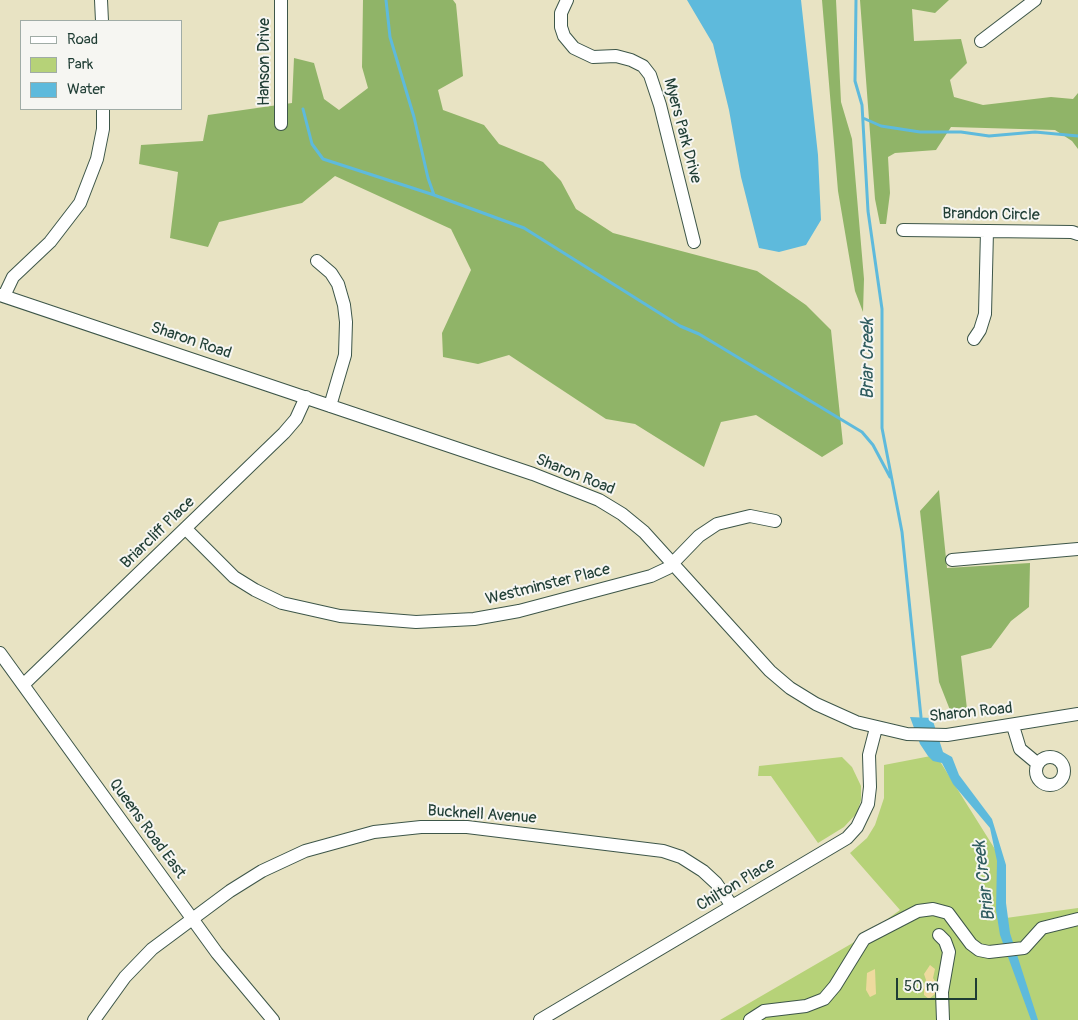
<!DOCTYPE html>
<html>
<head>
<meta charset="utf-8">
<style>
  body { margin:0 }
  #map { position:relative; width:1078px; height:1020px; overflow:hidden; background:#e8e3c3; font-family:Pangolin,sans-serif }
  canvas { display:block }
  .legend { position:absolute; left:20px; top:20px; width:162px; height:90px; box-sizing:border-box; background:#f6f6f2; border:1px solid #a0aca6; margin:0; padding:6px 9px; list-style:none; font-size:15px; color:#1f3d34 }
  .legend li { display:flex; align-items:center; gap:10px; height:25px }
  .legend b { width:25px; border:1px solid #a0aca6 }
  .scale { position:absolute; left:896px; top:978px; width:81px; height:22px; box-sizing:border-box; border:2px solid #1f3d34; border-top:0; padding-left:6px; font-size:15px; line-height:18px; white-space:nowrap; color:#1f3d34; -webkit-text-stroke:4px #f6f6f2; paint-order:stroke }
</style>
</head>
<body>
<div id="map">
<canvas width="1078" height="1020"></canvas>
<ul class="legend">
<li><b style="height:6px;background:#fff"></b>Road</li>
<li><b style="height:14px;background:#b6d278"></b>Park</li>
<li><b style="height:14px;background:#5ebadc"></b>Water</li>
</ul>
<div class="scale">50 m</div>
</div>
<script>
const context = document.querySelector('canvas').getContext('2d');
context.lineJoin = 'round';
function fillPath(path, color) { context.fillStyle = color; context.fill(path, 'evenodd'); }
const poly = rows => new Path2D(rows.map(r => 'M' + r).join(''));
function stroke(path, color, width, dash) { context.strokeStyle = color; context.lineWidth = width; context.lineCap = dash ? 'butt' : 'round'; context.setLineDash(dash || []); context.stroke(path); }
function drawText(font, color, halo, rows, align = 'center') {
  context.font = font + ' Pangolin,sans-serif'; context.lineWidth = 4; context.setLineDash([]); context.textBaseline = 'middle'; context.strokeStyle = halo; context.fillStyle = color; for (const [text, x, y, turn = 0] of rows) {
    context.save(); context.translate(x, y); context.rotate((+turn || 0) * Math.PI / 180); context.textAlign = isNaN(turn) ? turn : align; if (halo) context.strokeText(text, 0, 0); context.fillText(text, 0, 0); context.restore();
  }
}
fillPath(poly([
  [936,755,1003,862,1006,918,1078,908,1078,1020,720,1020,863,937,900,910,850,853,867,838,875,825,884,798,884,765],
  [842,757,852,767,861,786,861,800,857,813,844,827,818,843,771,776,758,776,759,766]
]), '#b6d278');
fillPath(poly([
  [363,0,453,0,456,4,463,76,438,90,443,110,484,125,499,144,543,162,561,181,576,209,613,233,757,271,806,305,831,330,843,444,822,457,756,415,721,422,704,467,635,424,606,419,509,355,478,364,443,357,442,333,471,270,451,229,335,176,302,203,219,222,208,247,170,238,178,172,139,164,141,145,203,141,208,115,292,103,294,58,314,63,324,99,339,110,368,88,362,67],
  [822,0,836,0,841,102,852,139,864,279,863,312,855,291,838,191],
  [860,0,949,0,935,13,912,9,914,41,961,39,967,63,950,80,954,97,983,105,1051,97,1073,99,1078,93,1078,149,1072,141,1055,130,951,127,936,150,895,153,888,157,890,193,886,224,880,224,875,199],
  [939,490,947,568,1030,563,1029,607,1011,621,991,648,961,656,967,709,950,710,939,682,920,511]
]), '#90b468');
fillPath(poly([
  [930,965,935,969,933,978,936,983,935,994,929,999,924,995,924,986,926,980,924,974],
  [875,969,876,994,870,997,866,990,867,973]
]), '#eeda9e');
fillPath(poly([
  [687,0,801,0,818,155,821,220,806,245,779,252,759,248,741,177,729,110,713,44],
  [910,717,932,718,943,752,952,757,959,775,992,819,1006,865,1006,903,1010,933,1038,1020,1031,1020,1000,935,996,910,997,861,990,828,953,784,942,763,933,761,928,756,920,744]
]), '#5ebadc');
stroke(poly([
  [386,0,390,37,414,117,428,178,434,195],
  [856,0,855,81,862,105,868,211,882,309,882,428,902,532,921,717],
  [303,109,312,144,323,159,434,195,524,228,680,326,699,334,862,432,873,445,890,477],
  [863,118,881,126,920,132,961,132,989,136,1035,132,1078,136]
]), '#5ebadc', 3);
const minor = poly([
  [101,0,102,21],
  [567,0,561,13,561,27,564,36,574,48,593,57,616,56,631,60,643,66,650,75,660,105,694,242],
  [981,41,1035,0],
  [281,124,281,0],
  [903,230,1072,232,1078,234],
  [317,261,331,273,338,284,344,305,346,322,345,355,330,406],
  [0,295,533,474,599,500,622,514,644,532,770,671,790,688,816,704,856,722,907,734,947,735,1078,714],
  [4,296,13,277,50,242,80,203,97,159,103,129,103,109],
  [974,339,980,330,985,314,987,231],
  [186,529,234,577,255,590,282,603,340,616,416,622,474,619,519,611,651,576,668,568,699,536,717,524,750,516,775,521],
  [952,560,1078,549],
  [0,653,217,953,273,1020],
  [24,684,284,433,296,419,306,397],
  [1013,726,1020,749,1038,764],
  '1036 771a14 14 0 1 1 28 0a14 14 0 1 1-28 0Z',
  [939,935,945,941,949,952,942,992,943,1020],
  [94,1020,125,977,152,949,230,891,262,871,305,851,374,832,421,827,467,827,663,851,681,857,703,871,716,883,732,906],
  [540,1020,847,838,857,827,868,804,870,787,869,755,876,728],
  [750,1020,764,1011,806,1006,824,999,835,986,864,939,918,911,933,909,948,913,971,944,979,950,989,952,1024,948,1042,928,1078,919]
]);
stroke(minor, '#3d5649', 14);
stroke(minor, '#fff', 12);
drawText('16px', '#1f3d34', '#f6f6f2', [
  ["Hanson Drive",265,62,-90],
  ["Myers Park Drive",682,131,75],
  ["Brandon Circle",991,215,1],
  ["Sharon Road",191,341,19],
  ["Sharon Road",575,475,22],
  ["Briarcliff Place",158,533,-44],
  ["Westminster Place",548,585,-14],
  ["Sharon Road",971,713,-6],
  ["Bucknell Avenue",482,815,4],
  ["Queens Road East",147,829,54],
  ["Chilton Place",736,885,-31]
]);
drawText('italic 18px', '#2f5c5e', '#f6f6f2', [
  ["Briar Creek",868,359,-90],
  ["Briar Creek",985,881,-97]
]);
</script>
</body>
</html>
